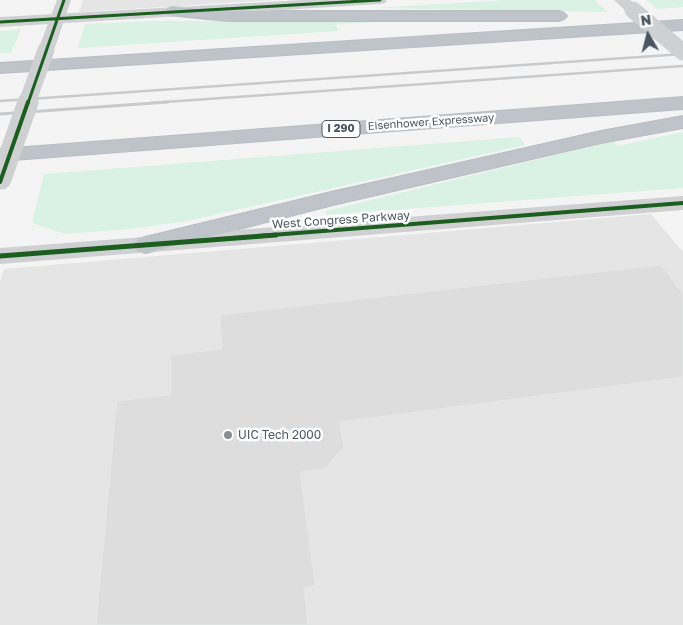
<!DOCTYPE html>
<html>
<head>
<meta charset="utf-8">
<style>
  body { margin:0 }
  #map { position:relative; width:683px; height:625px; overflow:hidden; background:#f4f4f4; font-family:"Golos Text",sans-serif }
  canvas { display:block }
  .north { position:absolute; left:623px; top:10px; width:50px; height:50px; -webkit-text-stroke:4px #fff; paint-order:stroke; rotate:352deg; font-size:14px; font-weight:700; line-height:20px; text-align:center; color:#4a5661 }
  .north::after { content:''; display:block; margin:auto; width:18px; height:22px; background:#4a5661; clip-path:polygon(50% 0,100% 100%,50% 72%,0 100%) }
</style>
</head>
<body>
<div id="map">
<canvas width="683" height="625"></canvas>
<div class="north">N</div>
</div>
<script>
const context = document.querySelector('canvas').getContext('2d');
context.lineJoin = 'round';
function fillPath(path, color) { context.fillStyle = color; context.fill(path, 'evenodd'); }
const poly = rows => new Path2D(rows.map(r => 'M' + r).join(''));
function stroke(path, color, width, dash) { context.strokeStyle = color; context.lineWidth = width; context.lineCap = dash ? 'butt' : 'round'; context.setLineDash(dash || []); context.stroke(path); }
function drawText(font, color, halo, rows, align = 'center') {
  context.font = font + ' "Golos Text",sans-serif'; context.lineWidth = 5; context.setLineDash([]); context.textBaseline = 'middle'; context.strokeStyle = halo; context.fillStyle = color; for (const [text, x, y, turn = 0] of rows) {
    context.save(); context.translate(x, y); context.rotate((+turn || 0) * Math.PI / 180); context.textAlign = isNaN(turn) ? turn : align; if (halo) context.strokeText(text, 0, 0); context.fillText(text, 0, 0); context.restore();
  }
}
fillPath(poly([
  [83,0,277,0,79,12],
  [651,214,683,252,683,625,0,625,0,281,4,269]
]), '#e6e5e6');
fillPath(poly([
  [508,0,594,0,608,12,373,8],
  [646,0,683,0,683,7,657,9],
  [416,20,336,24,338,31,78,48,85,24,152,21],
  [21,29,11,53,0,53,0,31],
  [683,132,683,188,326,215,326,211,613,141,618,146],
  [519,137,525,145,187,221,130,229,65,234,32,223,44,174]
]), '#d9f2e3');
const building = poly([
  [661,265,683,294,683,377,339,422,344,447,324,469,300,472,315,585,304,588,308,625,96,625,117,401,171,395,171,355,222,349,220,315,661,265]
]);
fillPath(building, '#ddddde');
stroke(building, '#e5e6e7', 1);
const motorway = poly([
  [172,7,228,11,559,11,564,13,567,16,564,19,559,21,228,21,167,15,164,12,167,9,172,7],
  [683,20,683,30,0,73,0,63,683,20],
  [683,97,683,109,0,161,0,149,683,97],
  [683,116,683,128,601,143,333,205,146,253,137,251,134,245,137,239,331,192,601,131,683,116]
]);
stroke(motorway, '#b9bec3', 2);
fillPath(poly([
  [57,0,71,0,54,50,52,54,40,54,38,50,57,0],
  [614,0,630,0,641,10,638,13,633,15,628,13,614,0]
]), '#ced0d2');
fillPath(poly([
  [303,0,387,0,385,3,380,4,0,27,0,17,303,0],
  [683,196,683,210,0,264,0,248,683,196]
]), '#ced0d2');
fillPath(motorway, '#bec4c9');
stroke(poly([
  [0,101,683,54],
  [150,103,683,66]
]), '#c9cacc', 2.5);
stroke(poly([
  [0,114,168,102]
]), '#c9cacc', 3);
stroke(poly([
  [633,10,683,52],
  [27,103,46,50]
]), '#ced0d2', 17);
stroke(poly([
  [1,179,28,102]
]), '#ced0d2', 21);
stroke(poly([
  [0,22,380,0],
  [28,103,64,0]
]), '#1b5e20', 3);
stroke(poly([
  [0,182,28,102],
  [259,236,683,203]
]), '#1b5e20', 4);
stroke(poly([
  [0,256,276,235]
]), '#1b5e20', 5);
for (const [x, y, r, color] of [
  [228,435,5,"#868d94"]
]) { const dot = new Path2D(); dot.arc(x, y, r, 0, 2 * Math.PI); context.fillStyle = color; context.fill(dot); stroke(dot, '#fff', 2); }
drawText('11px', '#4a5661', '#fff', [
  ["Eisenhower Expressway",431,122,-4]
]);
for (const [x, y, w] of [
  [341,129,38]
]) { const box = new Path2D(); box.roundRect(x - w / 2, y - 8.5, w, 17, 4); context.fillStyle = '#fff'; context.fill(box); stroke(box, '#4a5661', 1); }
drawText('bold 11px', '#4a5661', null, [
  ["I 290",341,129]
]);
drawText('12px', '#4a5661', '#fff', [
  ["West Congress Parkway",341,220,-4]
]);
drawText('12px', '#4a5661', '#fff', [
  ["UIC Tech 2000",238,435]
], 'left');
</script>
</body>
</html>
